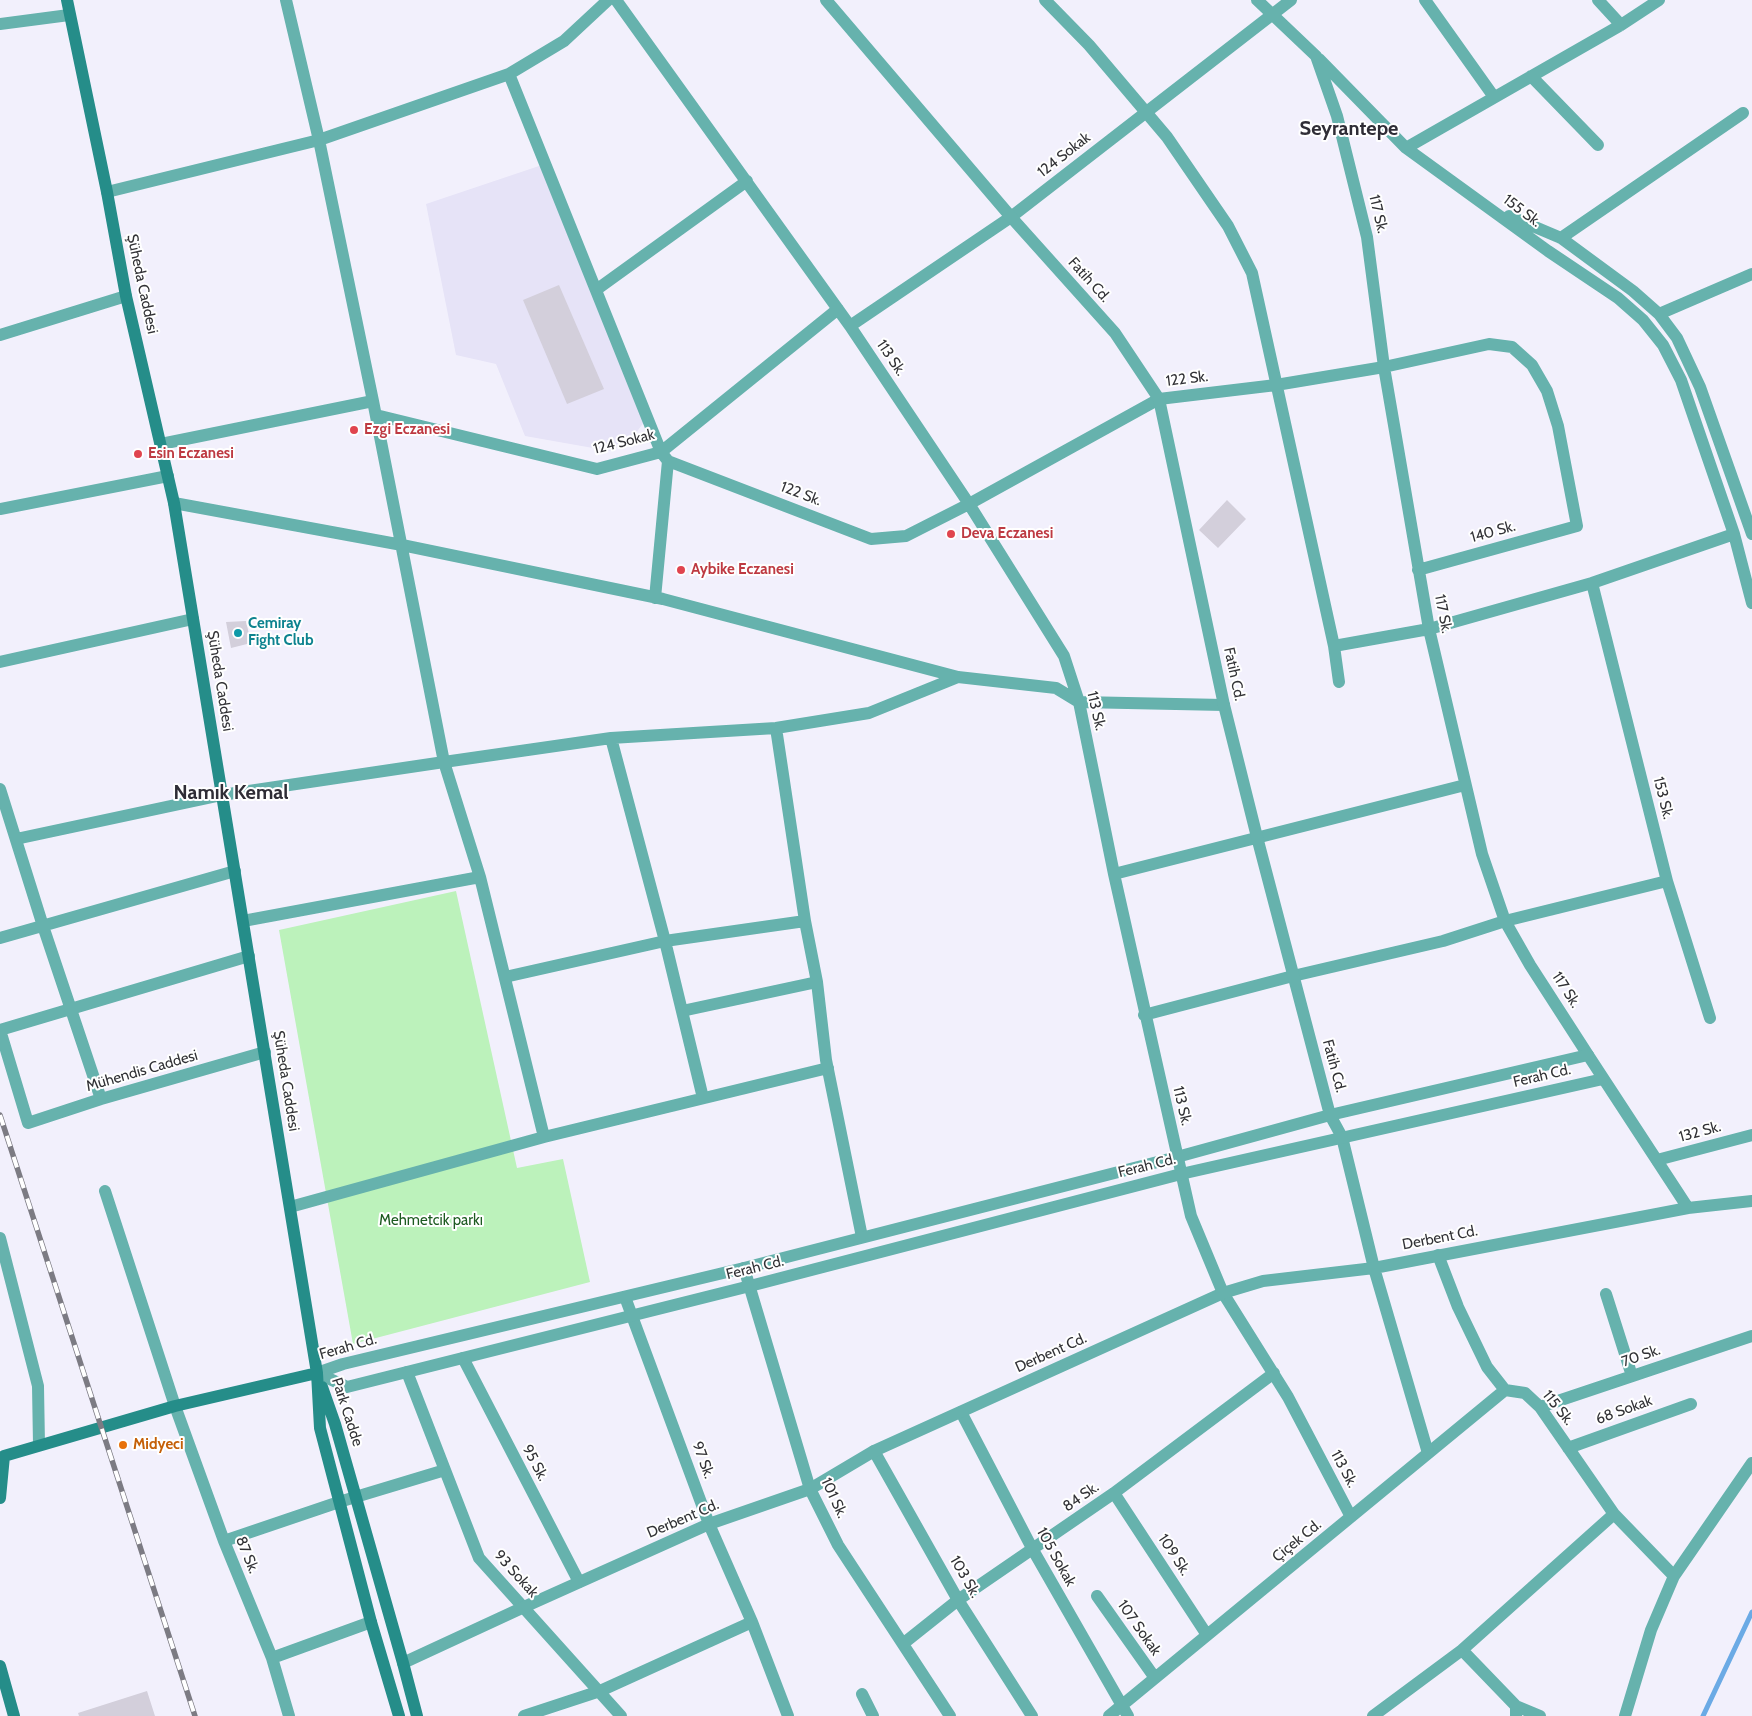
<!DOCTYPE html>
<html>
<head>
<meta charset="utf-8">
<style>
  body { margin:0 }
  canvas { display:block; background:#f2f0fc }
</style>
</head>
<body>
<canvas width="1752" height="1716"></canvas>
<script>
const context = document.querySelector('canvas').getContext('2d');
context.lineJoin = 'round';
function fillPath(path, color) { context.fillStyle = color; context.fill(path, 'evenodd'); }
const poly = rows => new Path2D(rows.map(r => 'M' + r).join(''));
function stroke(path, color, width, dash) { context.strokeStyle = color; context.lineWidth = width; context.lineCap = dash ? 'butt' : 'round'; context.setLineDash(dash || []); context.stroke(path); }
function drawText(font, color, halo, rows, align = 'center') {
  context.font = font + ' Cabin,sans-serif'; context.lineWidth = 4; context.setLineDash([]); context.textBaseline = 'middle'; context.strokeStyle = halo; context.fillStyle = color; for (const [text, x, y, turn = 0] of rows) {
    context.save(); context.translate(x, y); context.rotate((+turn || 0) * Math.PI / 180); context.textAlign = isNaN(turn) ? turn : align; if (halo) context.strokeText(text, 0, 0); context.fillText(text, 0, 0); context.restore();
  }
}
fillPath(poly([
  [542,165,644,422,630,441,610,451,525,436,496,364,456,355,426,204]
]), '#e6e3f7');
fillPath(poly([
  [456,891,517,1168,563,1159,590,1282,353,1344,279,930]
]), '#bcf2bb');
stroke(poly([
  [1703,1716,1752,1612]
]), '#6baae5', 5);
fillPath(poly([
  [559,285,604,389,567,404,523,300],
  [1227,500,1246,519,1218,548,1199,530],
  [246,621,251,643,231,648,226,622],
  [147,1691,155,1716,79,1716,78,1713]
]), '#d3cfdb');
stroke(poly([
  [286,0,319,140,373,401,444,762,480,877,544,1137],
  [616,0,850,326,969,504,1064,656,1079,702,1114,874,1191,1216,1223,1293,1288,1397,1351,1517],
  [1045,0,1089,45,1167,137,1228,226,1252,273,1334,646,1339,682],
  [1257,0,1316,56,1337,116,1367,237,1384,367,1429,629,1482,854,1505,921,1530,965,1588,1055],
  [1425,0,1494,97],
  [1598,0,1621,25],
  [0,24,69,15],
  [1319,59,1406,148,1548,251,1618,298,1643,320,1663,345,1681,380,1734,534,1752,603],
  [509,74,661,452,668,461,871,539,906,536,969,504,1159,399,1276,385,1384,367,1489,344,1512,347,1532,365,1547,391,1558,426,1577,526,1418,570],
  [1531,76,1598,145],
  [1406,148,1621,25,1659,0],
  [107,192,319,140,509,74,564,41,608,0],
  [1509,216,1561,238,1633,291,1659,314,1677,338,1700,387,1752,534],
  [1561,238,1743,113],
  [596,290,747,181],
  [1659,314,1752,274],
  [850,326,1011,217,1291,0],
  [0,335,126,296],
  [376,415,597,469,661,452,838,309],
  [161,444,373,401],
  [174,503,402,545,663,599,958,677,1056,688,1079,702,1224,705],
  [0,509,168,476],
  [1592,583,1667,881,1710,1018],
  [655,598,668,461],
  [1334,646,1429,629,1592,583,1734,534],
  [0,662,193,619],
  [776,728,805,921,817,982,826,1060,862,1237],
  [611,738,665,941,703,1098],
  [0,789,43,926,101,1099],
  [16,839,222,795,444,762,611,738,776,728,869,713,958,677],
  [1114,874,1465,785],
  [243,921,480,877],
  [0,938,235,871],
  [505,977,665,941,805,921],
  [682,1011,817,982],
  [1144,1015,1293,976,1443,941,1505,921,1667,881],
  [0,1030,28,1123,101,1099,265,1052],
  [0,1030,249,956],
  [1330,1115,1342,1137,1374,1268],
  [1657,1160,1752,1135],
  [105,1191,175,1406,224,1541,272,1658,289,1716],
  [290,1207,544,1137,828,1068],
  [0,1238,38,1386,39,1445],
  [1438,1255,1458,1307,1487,1367,1505,1390,1525,1393,1540,1407,1614,1514,1674,1576],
  [744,1268,810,1489,838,1545,950,1716],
  [1606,1294,1632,1376],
  [625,1297,709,1524,752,1622,788,1716],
  [463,1358,579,1582],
  [407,1372,479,1558,621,1716],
  [1540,1407,1752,1336],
  [961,1412,1033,1550,1128,1716],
  [1568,1448,1691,1404],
  [874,1451,958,1600,1032,1716],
  [1114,1493,1207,1635],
  [224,1541,339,1502,445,1470],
  [1097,1596,1155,1678],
  [904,1643,958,1600,1114,1493,1274,1373],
  [1462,1650,1516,1706,1516,1716],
  [272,1658,371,1622],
  [862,1694,873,1716],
  [1516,1706,1540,1716],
  [524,1716,600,1691,752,1622],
  [1109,1716,1505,1390],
  [1373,1716,1462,1650,1614,1514],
  [1625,1716,1651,1630,1674,1576,1752,1463]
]), '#66b2ad', 12);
stroke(poly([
  [826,0,1011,217,1115,333,1159,399,1224,705,1257,837,1330,1115],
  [1374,1268,1428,1453],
  [317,1373,343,1364,744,1268,1177,1157,1330,1115,1588,1055,1688,1208],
  [317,1373,347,1387,750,1286,1181,1174,1603,1079],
  [403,1663,524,1607,709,1524,810,1489,874,1451,1223,1293,1263,1281,1374,1268,1688,1208,1752,1201]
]), '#66b2ad', 12);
stroke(poly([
  [67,0,107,192,126,296,174,503,317,1373,320,1428,371,1622,399,1716],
  [322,1387,335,1424,403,1663,417,1716],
  [0,1498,4,1456,175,1406,317,1373],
  [0,1666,14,1716]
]), '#258d89', 12);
const rail = poly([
  [0,1115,195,1716]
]);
stroke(rail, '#7c7b83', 5.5);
stroke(rail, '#fff', 4, [11]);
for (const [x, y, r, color] of [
  [354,430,5,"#e0444e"],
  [138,454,5,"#e0444e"],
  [951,534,5,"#e0444e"],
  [681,570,5,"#e0444e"],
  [238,633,5,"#0f9aa8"],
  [123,1445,5,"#e8710a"]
]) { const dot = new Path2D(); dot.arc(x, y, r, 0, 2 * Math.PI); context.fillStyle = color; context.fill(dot); stroke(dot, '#fff', 2); }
drawText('15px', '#323236', '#fff', [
  ["124 Sokak",1064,155,-38],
  ["155 Sk.",1522,211,37],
  ["117 Sk.",1378,214,77],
  ["Fatih Cd.",1089,280,48],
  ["Şüheda Caddesi",142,284,78],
  ["113 Sk.",891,358,56],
  ["122 Sk.",1187,379,-7],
  ["124 Sokak",624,442,-14],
  ["122 Sk.",801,494,21],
  ["140 Sk.",1493,532,-15],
  ["117 Sk.",1443,614,79],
  ["Fatih Cd.",1234,674,78],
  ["Şüheda Caddesi",220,681,81],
  ["113 Sk.",1096,711,77],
  ["153 Sk.",1663,798,76],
  ["117 Sk.",1566,990,57],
  ["Fatih Cd.",1334,1066,75],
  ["Mühendis Caddesi",142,1071,-16],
  ["Ferah Cd.",1542,1076,-13],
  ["Şüheda Caddesi",286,1081,81],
  ["113 Sk.",1182,1106,77],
  ["132 Sk.",1700,1132,-15],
  ["Ferah Cd.",1147,1166,-14],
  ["Derbent Cd.",1440,1238,-11],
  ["Ferah Cd.",755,1268,-14],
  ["Ferah Cd.",348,1347,-16],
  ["Derbent Cd.",1051,1353,-24],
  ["70 Sk.",1641,1356,-19],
  ["115 Sk.",1558,1408,51],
  ["68 Sokak",1624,1410,-20],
  ["Park Cadde",347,1412,72],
  ["97 Sk.",703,1460,70],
  ["95 Sk.",535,1463,62],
  ["113 Sk.",1344,1469,62],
  ["84 Sk.",1081,1497,-35],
  ["101 Sk.",834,1498,65],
  ["Derbent Cd.",683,1519,-23],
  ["Çiçek Cd.",1297,1541,-39],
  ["87 Sk.",247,1555,68],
  ["109 Sk.",1174,1555,57],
  ["105 Sokak",1056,1557,61],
  ["93 Sokak",516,1574,48],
  ["103 Sk.",965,1577,60],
  ["107 Sokak",1139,1628,55]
]);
drawText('bold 15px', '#be3a42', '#fff', [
  ["Ezgi Eczanesi",364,430],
  ["Esin Eczanesi",148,454],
  ["Deva Eczanesi",961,534],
  ["Aybike Eczanesi",691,570]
], 'left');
drawText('bold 15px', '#0d838f', '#fff', [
  ["Cemiray",248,624],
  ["Fight Club",248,641]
], 'left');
drawText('15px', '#1d5b21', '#fff', [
  ["Mehmetcik parkı",431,1221]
]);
drawText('bold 15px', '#c56008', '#fff', [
  ["Midyeci",133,1445]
], 'left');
drawText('bold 20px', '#2f2d36', '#fff', [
  ["Seyrantepe",1349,129],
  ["Namık Kemal",231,793]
]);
</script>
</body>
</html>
